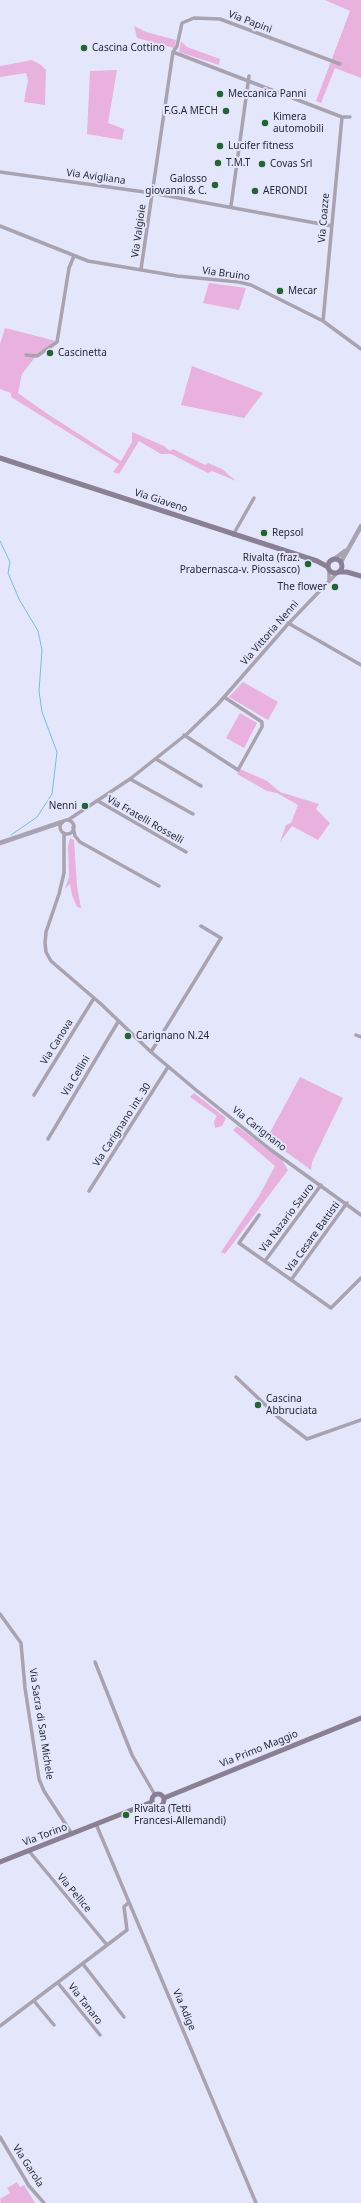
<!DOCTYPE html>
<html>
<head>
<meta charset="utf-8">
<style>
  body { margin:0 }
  canvas { display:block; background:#e4e7fc }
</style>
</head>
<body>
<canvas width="361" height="2203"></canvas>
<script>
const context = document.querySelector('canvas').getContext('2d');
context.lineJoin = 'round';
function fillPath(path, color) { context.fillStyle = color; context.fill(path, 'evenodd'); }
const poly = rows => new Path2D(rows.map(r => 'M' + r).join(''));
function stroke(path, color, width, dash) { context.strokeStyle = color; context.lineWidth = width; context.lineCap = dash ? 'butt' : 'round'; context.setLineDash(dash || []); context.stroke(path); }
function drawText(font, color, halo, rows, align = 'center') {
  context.font = font + ' "Noto Sans",sans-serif'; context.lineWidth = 4; context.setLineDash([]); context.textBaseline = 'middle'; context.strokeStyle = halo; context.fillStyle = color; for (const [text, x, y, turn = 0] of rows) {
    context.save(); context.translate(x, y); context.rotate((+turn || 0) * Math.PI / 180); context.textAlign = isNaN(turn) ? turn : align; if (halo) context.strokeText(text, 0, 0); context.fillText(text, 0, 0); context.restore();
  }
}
fillPath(poly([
  [325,0,361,0,361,78,335,68,321,103,316,101,350,11],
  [134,26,146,32,176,40,174,48,137,38],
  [181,41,187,47,220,59,219,65,179,52],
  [32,60,41,65,46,70,45,105,24,102,28,80,26,73,0,77,0,66],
  [117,70,108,123,124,129,122,140,87,134,90,71],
  [209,283,246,288,239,310,203,303],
  [5,328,56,341,36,356,22,374,18,393,46,413,121,461,132,442,132,432,164,446,170,451,173,449,205,465,208,463,222,469,236,481,212,471,208,473,171,454,161,454,139,441,119,474,113,472,119,464,11,397,11,393,0,389,0,344],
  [192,366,263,393,244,418,181,405],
  [243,682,278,702,268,720,229,697],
  [240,713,257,723,244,748,226,738],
  [240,769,267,781,280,792,319,804,316,809,330,823,318,840,292,826,280,842,286,825,291,823,298,805,277,793,267,791,237,774],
  [70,838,74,840,77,886,81,908,77,907,72,895,70,884,65,889,69,877,68,846],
  [300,1077,343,1098,312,1162,311,1170,267,1138],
  [194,1093,226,1118,222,1126,215,1128,214,1121,217,1116,190,1097],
  [237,1126,282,1160,288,1170,225,1254,221,1252,259,1196,275,1166,233,1130],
  [17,2182,20,2187,24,2185,35,2203,1,2203,0,2199,10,2193,7,2188]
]), '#e8b1de');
stroke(poly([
  [0,541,10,562,8,573,19,599,38,631,42,650,39,691,42,712,57,752,52,794,37,817,11,835]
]), '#6fbfe0', 1);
stroke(poly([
  [173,52,342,117,323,321],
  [342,117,350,117],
  [0,172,152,193,332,226],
  [231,206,249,76],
  [0,226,88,261,177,276,239,282,251,285,323,321,361,349],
  [141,269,173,52,177,46,182,23,194,18,220,19,340,64],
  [26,355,37,356,57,342,69,268,74,256],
  [233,535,254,498],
  [329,580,329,570],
  [288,623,361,665],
  [184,735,238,770,262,727,262,722,224,697],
  [156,759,201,786],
  [130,779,193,814],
  [98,801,186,852],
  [68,820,130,779,188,733,218,704,288,624,337,573],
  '60 827a7 7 0 1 1 14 0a7 7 0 1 1-14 0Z',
  [73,827,75,836,80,842,159,886],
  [64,833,64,873,59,894,46,932,45,943,46,952,51,961,101,1004,151,1052,196,1090,271,1150,361,1215],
  [356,1035,361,1037],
  [151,1052,221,938,201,926],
  [34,1095,94,998],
  [48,1139,118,1022],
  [89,1191,168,1067],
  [259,1215,239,1243,331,1308,361,1278],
  [265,1261,321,1185],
  [291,1280,347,1203],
  [236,1377,278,1417,307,1439,361,1420],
  [0,1614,21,1643,25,1688,39,1779,44,1791,72,1834],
  [95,1662,132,1755,155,1795],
  [96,1824,256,2203],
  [29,1851,107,1945],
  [83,1964,124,2017],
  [58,1983,100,2035],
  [34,2001,54,2025],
  [0,2026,127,1930,124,1907,129,1902],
  [0,2137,29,2186,44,2203]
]), '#a9a2b0', 3.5);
stroke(poly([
  [333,560,345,551],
  [341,562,361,526],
  [0,843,62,822]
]), '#a9a2b0', 4.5);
stroke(poly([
  [0,458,317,561,328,567],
  '328 566a7 7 0 1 1 14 0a7 7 0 1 1-14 0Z',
  [339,572,347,572,361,576],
  '152 1800a6 6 0 1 1 12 0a6 6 0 1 1-12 0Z',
  [164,1798,361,1718],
  [0,1862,152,1802]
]), '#8a8094', 5);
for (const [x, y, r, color] of [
  [84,48,4,"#236530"],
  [220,94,4,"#236530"],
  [226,111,4,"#236530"],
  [265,123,4,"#236530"],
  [220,146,4,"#236530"],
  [218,163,4,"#236530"],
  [262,164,4,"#236530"],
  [215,185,4,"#236530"],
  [255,191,4,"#236530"],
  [280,291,4,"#236530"],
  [50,353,4,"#236530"],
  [264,533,4,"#236530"],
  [308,564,4,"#236530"],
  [335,587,4,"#236530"],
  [85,806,4,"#236530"],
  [128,1036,4,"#236530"],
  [258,1405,4,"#236530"],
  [126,1815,4,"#236530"]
]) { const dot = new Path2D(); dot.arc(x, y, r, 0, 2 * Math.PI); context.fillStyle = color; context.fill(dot); stroke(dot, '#e4e7fc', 1.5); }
drawText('10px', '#282936', '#e4e7fc', [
  ["Via Papini",250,22,21],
  ["Via Avigliana",96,177,8],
  ["Via Coazze",324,218,-85],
  ["Via Valgioie",139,231,-82],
  ["Via Bruino",226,274,8],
  ["Via Giaveno",161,501,18],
  ["Via Vittoria Nenni",270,633,-49],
  ["Via Fratelli Rosselli",145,820,30],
  ["Via Canova",57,1042,-58],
  ["Via Cellini",76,1076,-59],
  ["Via Carignano int. 30",122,1125,-57],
  ["Via Carignano",259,1129,38],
  ["Via Nazario Sauro",287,1218,-53],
  ["Via Cesare Battisti",313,1237,-54],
  ["Via Sacra di San Michele",41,1724,81],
  ["Via Primo Maggio",259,1749,-22],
  ["Via Torino",45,1835,-21],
  ["Via Pellice",74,1893,50],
  ["Via Tanaro",85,2004,52],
  ["Via Adige",184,2010,67],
  ["Via Garola",28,2166,57]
]);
drawText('10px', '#282936', '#e4e7fc', [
  ["Cascina Cottino",92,48],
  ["Meccanica Panni",228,94],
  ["F.G.A MECH",218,111,"right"],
  ["Kimera",273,117],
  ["automobili",273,129],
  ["Lucifer fitness",228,146],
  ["T.M.T",226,163],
  ["Covas Srl",270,164],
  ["Galosso",207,179,"right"],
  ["giovanni & C.",207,191,"right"],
  ["AERONDI",263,191],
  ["Mecar",288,291],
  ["Cascinetta",58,353],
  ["Repsol",272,533],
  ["Rivalta (fraz.",300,558,"right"],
  ["Prabernasca-v. Piossasco)",300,570,"right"],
  ["The flower",327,587,"right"],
  ["Nenni",77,806,"right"],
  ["Carignano N.24",136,1036],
  ["Cascina",266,1399],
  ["Abbruciata",266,1411],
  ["Rivalta (Tetti",134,1809],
  ["Francesi-Allemandi)",134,1821]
], 'left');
</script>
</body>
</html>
